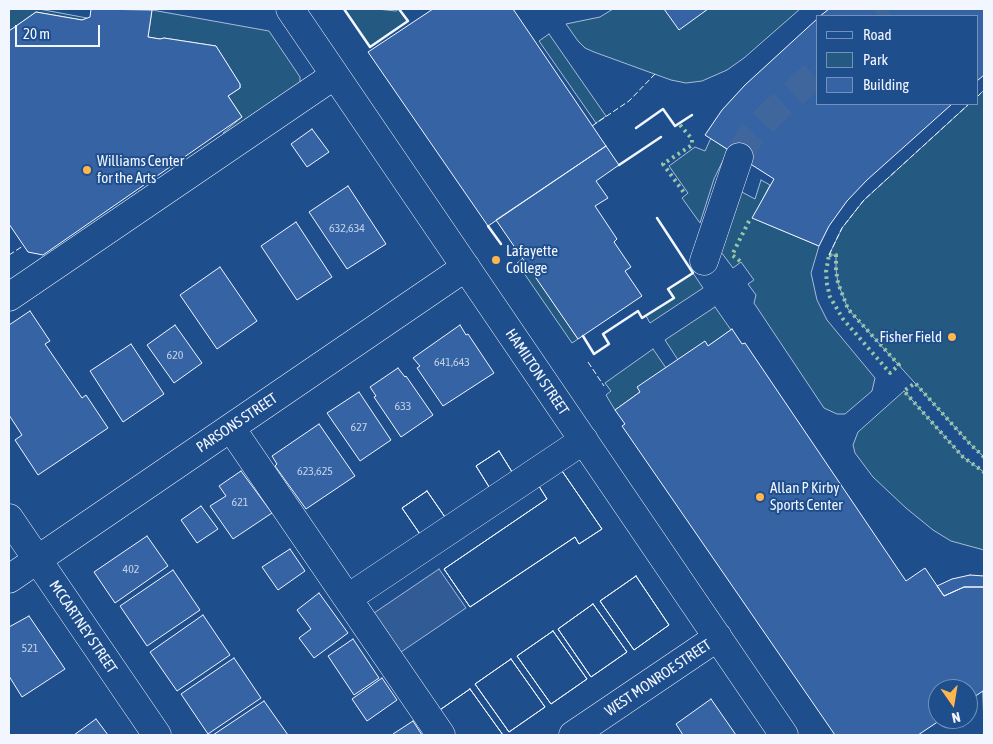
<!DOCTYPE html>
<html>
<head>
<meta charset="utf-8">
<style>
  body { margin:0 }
  #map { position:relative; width:993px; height:744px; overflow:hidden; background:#1f4e8c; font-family:"Asap Condensed",sans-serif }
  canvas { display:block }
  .frame { position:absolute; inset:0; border:10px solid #f2f6ff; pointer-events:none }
  .legend { position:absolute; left:816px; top:15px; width:162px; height:90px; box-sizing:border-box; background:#1f4e8c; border:1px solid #7391ba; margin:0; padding:6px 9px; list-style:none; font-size:15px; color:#f2f6ff }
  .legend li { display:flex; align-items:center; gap:10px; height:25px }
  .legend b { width:25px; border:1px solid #7391ba }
  .north { position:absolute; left:928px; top:679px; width:50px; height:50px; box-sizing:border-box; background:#1f4e8c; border:1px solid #7391ba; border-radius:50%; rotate:167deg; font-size:14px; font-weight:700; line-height:20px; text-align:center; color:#f2f6ff }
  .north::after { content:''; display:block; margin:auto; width:18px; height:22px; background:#ffb74d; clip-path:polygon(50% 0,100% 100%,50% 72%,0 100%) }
  .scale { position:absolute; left:15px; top:25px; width:85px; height:22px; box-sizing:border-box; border:2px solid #f2f6ff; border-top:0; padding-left:6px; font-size:15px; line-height:18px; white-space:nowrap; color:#f2f6ff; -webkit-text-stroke:4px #1f4e8c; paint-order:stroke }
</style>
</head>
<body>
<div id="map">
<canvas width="993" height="744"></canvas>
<div class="frame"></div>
<ul class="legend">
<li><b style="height:6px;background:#1f4e8c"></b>Road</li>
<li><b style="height:14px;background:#245a82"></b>Park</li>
<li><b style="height:14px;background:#3563a3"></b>Building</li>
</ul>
<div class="north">N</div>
<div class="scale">20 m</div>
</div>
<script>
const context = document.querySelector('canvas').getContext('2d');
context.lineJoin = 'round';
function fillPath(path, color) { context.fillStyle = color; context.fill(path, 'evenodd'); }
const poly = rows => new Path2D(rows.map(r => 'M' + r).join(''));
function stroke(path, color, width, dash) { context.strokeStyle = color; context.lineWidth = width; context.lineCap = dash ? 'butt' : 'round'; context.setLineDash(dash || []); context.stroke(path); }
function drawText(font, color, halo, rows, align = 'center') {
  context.font = font + ' "Asap Condensed",sans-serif'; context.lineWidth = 4; context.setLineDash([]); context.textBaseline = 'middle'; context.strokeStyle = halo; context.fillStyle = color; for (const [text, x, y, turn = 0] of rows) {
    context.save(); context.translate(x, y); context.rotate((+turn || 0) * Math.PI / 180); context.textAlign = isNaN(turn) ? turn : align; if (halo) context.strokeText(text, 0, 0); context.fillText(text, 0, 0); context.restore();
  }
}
const green = poly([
  [9,9,39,9,87,18,82,20,36,12,9,31,9,9],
  [344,9,377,9,396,11,399,9,408,21,370,47,344,9],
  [613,9,668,9,681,25,704,9,800,9,744,58,727,70,702,81,686,83,671,80,594,52,585,48,578,41,566,24,600,17,613,9],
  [152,10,269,31,300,77,300,84,234,134,223,133,242,117,228,96,240,88,240,84,216,46,164,38,160,39,148,37,152,10],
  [549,34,606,116,596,123,539,41,549,34],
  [984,90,984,457,970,444,848,309,838,283,836,270,836,255,829,255,842,228,864,200,969,104,977,104,977,97,984,90],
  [711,138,728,150,714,179,700,223,682,198,688,193,669,166,695,147,705,151,711,138],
  [761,180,770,185,753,218,819,246,811,273,817,300,827,320,875,378,872,391,845,414,837,414,824,408,754,303,756,295,748,284,754,280,741,262,733,268,721,252,738,190,755,199,761,180],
  [523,258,578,339,572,343,517,263,523,258],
  [693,273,703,288,650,323,646,316,673,298,668,289,693,273],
  [715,307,731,330,708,346,678,360,665,340,715,307],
  [653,349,666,368,640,392,615,410,606,395,611,391,605,383,653,349],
  [904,391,963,457,984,472,984,550,951,541,933,530,906,508,873,477,855,453,853,445,858,432,904,391]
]);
fillPath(green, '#245a82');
stroke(green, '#a8bbd7', 1);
const parking = poly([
  [439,569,466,608,401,652,374,613,439,569]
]);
fillPath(parking, '#305b95');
stroke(parking, '#a8bbd7', 1);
const building = poly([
  [91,9,152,10,148,37,160,39,164,38,216,46,240,84,240,88,228,96,242,117,43,255,28,252,9,224,9,31,36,12,82,20,90,17,91,9],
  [433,9,513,9,606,146,488,226,368,52,433,9],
  [664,9,708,9,679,30,664,9],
  [829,9,984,9,984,75,977,81,977,16,820,16,829,9],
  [817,19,817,104,952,104,867,180,847,201,829,226,819,246,752,218,774,179,705,135,722,110,745,85,817,19],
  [312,129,329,152,307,167,291,144,312,129],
  [606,146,619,165,596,181,608,198,595,206,617,239,614,242,631,267,625,271,642,296,578,339,496,220,606,146],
  [348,186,386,244,347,269,309,212,348,186],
  [296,222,332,277,297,300,261,246,296,222],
  [220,267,257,321,217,349,180,295,220,267],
  [30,311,50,341,45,344,82,398,86,395,108,428,38,475,15,440,22,435,9,415,9,325,30,311],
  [175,325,202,363,174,383,147,345,175,325],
  [460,325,466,335,468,334,494,373,443,406,417,368,420,366,413,358,460,325],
  [732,329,742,344,745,343,906,581,925,568,944,596,964,587,984,587,984,735,835,735,622,426,625,424,615,410,640,392,637,387,705,341,708,346,732,329],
  [938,689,968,689,968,719,938,719,938,689],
  [131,344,164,394,123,422,90,371,131,344],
  [398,368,405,377,406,376,433,415,401,437,374,397,376,396,370,387,398,368],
  [359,392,391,440,360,461,327,413,359,392],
  [319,424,355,476,306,509,275,466,277,464,272,456,319,424],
  [499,451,514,475,491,490,476,466,499,451],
  [499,451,514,475,491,490,476,466,499,451],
  [560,468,602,529,579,544,575,537,470,607,444,569,547,499,537,483,560,468],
  [560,468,602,529,579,544,575,537,470,607,444,569,547,499,537,483,560,468],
  [241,471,272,513,233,539,210,506,226,496,219,486,241,471],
  [427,491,447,520,422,537,402,508,427,491],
  [427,491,447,520,422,537,402,508,427,491],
  [201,506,218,529,197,543,181,520,201,506],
  [147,536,168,566,115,603,94,572,147,536],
  [290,549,305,571,278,590,262,567,290,549],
  [173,570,200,610,147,646,120,606,173,570],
  [970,575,984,576,984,587,964,587,944,596,937,586,952,579,970,575],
  [636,576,669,625,634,650,600,601,636,576],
  [636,576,669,625,634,650,600,601,636,576],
  [319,593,348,633,314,658,299,638,311,629,297,610,319,593],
  [593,604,627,652,591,677,558,629,593,604],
  [593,604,627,652,591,677,558,629,593,604],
  [203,615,230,655,177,691,150,652,203,615],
  [29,616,65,669,22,697,9,676,9,627,29,616],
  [553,631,587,679,551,704,517,656,553,631],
  [553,631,587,679,551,704,517,656,553,631],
  [353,639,379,678,354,695,328,656,353,639],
  [234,658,261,698,208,734,181,694,234,658],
  [511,659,545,707,509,732,475,684,511,659],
  [511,659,545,707,509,732,475,684,511,659],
  [382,678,397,700,367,721,352,699,382,678],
  [470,689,503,735,450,735,434,714,470,689],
  [470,689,503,735,450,735,434,714,470,689],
  [983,691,984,735,918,735,942,719,968,719,968,701,983,691],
  [711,699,736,735,683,735,676,724,711,699],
  [264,701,288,735,213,735,264,701],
  [96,719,108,735,74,735,96,719],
  [413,721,422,735,394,735,393,734,413,721]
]);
fillPath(building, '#3563a3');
stroke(building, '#f2f6ff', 1);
stroke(poly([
  [878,16,886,9],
  [739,157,749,138,766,119,817,72]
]), '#3f679d', 28, [28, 14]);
const minor = poly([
  [290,9,784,735],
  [704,261,739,157],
  [9,297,335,75],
  [231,428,441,735],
  [9,518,157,735],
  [9,579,466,267],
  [348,598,584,440],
  [573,735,718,637]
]);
stroke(minor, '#f2f6ff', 29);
stroke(minor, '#1f4e8c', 28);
stroke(poly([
  [680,125,692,139,692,145,663,164,685,194],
  [829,255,836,255,836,270,838,283,848,309,899,365,890,373,843,319,830,297,827,284,826,272,829,255],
  [740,261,732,255,750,219],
  [984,457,970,444,915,383,904,391,963,457,984,472]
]), '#97c8a6', 4, [2.5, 4]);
stroke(poly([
  [977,97,984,90],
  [592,126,629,101,655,74],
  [9,255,23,246],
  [829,255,842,228,864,200,969,104],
  [588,362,604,386]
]), '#f2f6ff', 1, [6, 2.5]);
stroke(poly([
  [344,9,370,47,408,21,399,9],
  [636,128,663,109,675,126,692,115],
  [619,165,661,137],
  [488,226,501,244],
  [583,336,594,354,609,344,603,334,638,311,642,318,674,298,668,289,693,273,657,218]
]), '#f2f6ff', 2.5);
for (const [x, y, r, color] of [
  [87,170,5,"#ffb74d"],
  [496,260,5,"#ffb74d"],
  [952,337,5,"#ffb74d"],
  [760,497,5,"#ffb74d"]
]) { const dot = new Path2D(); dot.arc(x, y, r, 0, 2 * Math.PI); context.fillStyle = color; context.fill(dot); stroke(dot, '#1f4e8c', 2); }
drawText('12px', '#c3d1e8', null, [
  ["632,634",347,228],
  ["620",175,355],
  ["641,643",452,362],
  ["633",403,406],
  ["627",359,427],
  ["623,625",315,471],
  ["621",240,502],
  ["402",131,569],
  ["521",30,648]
]);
drawText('15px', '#f2f6ff', '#1f4e8c', [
  ["Williams Center",97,161],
  ["for the Arts",97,178],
  ["Lafayette",506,251],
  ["College",506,268],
  ["Fisher Field",942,337,"right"],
  ["Allan P Kirby",770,488],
  ["Sports Center",770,505]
], 'left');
drawText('15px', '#f2f6ff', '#1f4e8c', [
  ["HAMILTON STREET",537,372,56],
  ["PARSONS STREET",237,423,-34],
  ["MCCARTNEY STREET",83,627,56],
  ["WEST MONROE STREET",658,678,-34]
]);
</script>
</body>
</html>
